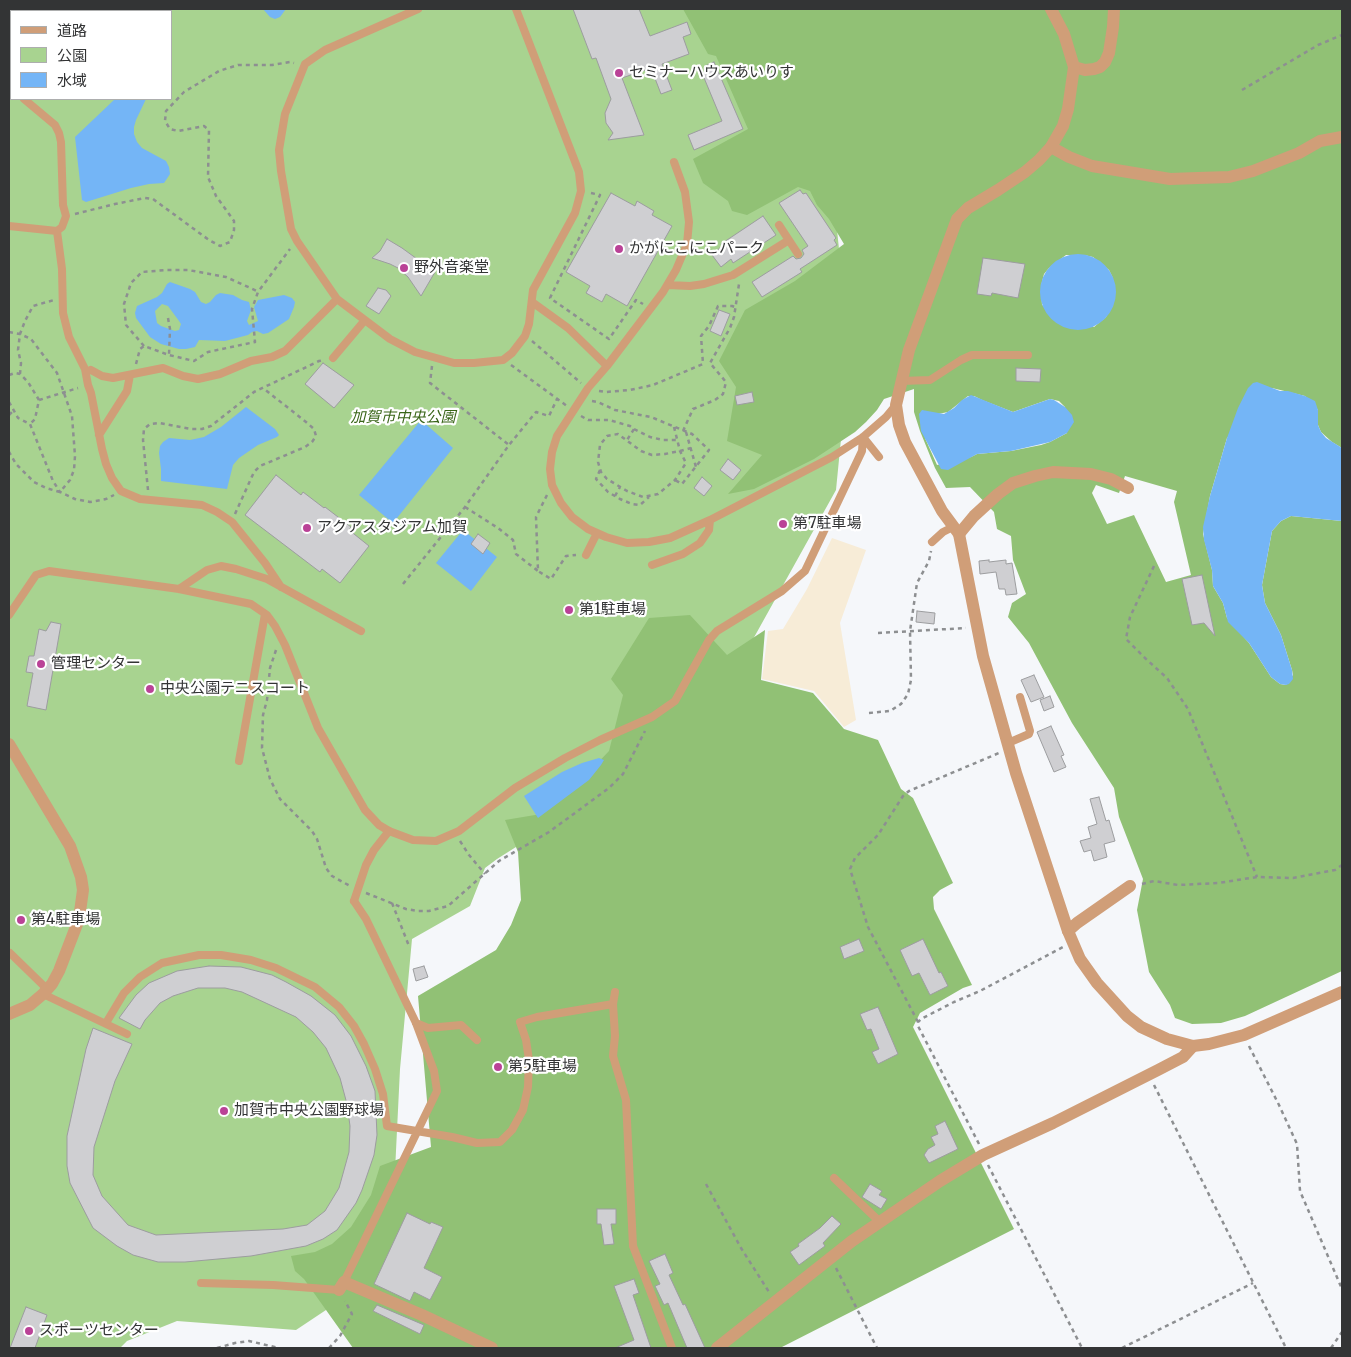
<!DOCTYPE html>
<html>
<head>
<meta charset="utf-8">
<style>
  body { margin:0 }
  #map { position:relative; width:1351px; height:1357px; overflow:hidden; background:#f5f7fa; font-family:Merriweather,"Noto Sans JP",serif }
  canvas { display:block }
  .frame { position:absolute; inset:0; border:10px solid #333435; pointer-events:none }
  .legend { position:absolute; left:10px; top:10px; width:162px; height:90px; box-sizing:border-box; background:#fff; border:1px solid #adaeae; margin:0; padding:6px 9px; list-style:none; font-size:15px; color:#333435 }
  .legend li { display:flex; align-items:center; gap:10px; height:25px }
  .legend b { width:25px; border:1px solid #adaeae }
</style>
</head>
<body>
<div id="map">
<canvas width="1351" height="1357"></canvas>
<div class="frame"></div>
<ul class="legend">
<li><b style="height:6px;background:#d09e78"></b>道路</li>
<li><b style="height:14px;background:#a8d390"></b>公園</li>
<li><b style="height:14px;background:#74b5f6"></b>水域</li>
</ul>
</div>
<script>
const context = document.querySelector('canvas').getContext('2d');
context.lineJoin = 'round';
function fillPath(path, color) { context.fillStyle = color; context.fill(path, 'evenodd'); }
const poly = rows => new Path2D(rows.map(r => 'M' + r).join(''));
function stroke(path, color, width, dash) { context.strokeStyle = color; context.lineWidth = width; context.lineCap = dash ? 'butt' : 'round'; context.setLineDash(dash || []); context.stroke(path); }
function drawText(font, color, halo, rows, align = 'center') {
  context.font = font + ' Merriweather,"Noto Sans JP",serif'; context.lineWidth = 4.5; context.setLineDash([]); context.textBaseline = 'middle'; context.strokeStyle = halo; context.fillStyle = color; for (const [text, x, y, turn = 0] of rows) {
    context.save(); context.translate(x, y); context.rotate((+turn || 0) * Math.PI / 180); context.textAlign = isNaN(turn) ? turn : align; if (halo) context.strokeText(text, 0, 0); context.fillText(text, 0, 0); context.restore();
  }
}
fillPath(poly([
  [832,538,866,550,840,623,856,720,844,727,814,691,762,679,768,631,783,629,807,589]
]), '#f7ecd7');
fillPath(poly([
  [9,9,690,9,836,220,846,317,842,429,836,490,752,641,535,835,497,859,485,868,470,906,412,939,400,1069,393,1212,326,1310,296,1330,177,1321,127,1341,120,1348,9,1348],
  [11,11,171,11,171,99,11,99]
]), '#a8d390');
fillPath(poly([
  [683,9,1342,9,1342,448,1332,442,1321,432,1318,425,1318,410,1305,396,1272,388,1227,438,1210,496,1203,534,1212,570,1213,586,1223,603,1227,618,1249,643,1271,677,1280,684,1286,685,1293,675,1292,670,1281,635,1265,603,1262,585,1272,531,1281,521,1291,516,1342,521,1342,971,1245,1016,1221,1023,1192,1024,1175,1018,1170,1005,1149,972,1137,910,1143,879,1119,817,1114,788,1072,723,1029,643,1008,617,1012,603,1026,594,1013,560,1011,536,997,529,994,512,970,487,946,488,935,468,920,431,914,412,914,389,884,399,877,410,866,422,855,432,814,459,754,489,728,494,762,455,727,441,736,387,719,361,745,310,795,281,844,244,829,219,817,205,810,191,798,187,747,215,732,211,728,201,703,183,693,159,748,129,716,56,708,54],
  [1066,255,1084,255,1093,257,1109,270,1112,276,1115,287,1114,299,1106,317,1094,327,1042,305,1041,286,1044,274,1049,268],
  [968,396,974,396,982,400,1013,412,1050,399,1059,401,1065,407,1067,433,1050,442,1041,445,1011,451,977,454,971,457,937,465,925,438,938,414,948,412],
  [1125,476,1177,491,1174,502,1191,575,1166,582,1134,515,1107,524,1092,493,1096,485,1119,493],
  [690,615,727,655,765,630,761,680,813,693,844,729,878,740,901,789,913,798,953,883,940,890,933,897,934,909,972,985,963,988,920,1013,913,1027,1014,1229,780,1348,353,1348,304,1279,295,1271,291,1256,315,1252,332,1244,351,1227,371,1195,380,1166,431,1147,418,996,496,950,511,925,521,900,518,852,505,820,541,814,590,771,609,751,623,695,611,679,649,618]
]), '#91c175');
fillPath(poly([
  [263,9,286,9,280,17,275,19,270,17],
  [115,99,146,99,136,120,134,127,134,134,137,142,142,148,166,161,169,167,170,174,164,183,149,184,131,188,86,202,82,200,75,137],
  '1040 292a38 38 0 1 1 76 0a38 38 0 1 1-76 0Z',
  [170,282,190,289,195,292,201,302,206,304,210,302,216,295,220,293,233,295,242,300,249,302,251,310,247,321,249,325,258,321,254,307,258,300,284,295,292,298,295,302,294,307,289,319,268,333,263,334,257,331,252,332,248,335,225,341,199,340,195,347,186,349,179,349,161,344,150,337,136,318,135,313,137,306,157,297,162,293,167,284],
  [162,304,168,306,179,321,181,324,179,330,175,331,161,326,157,323,155,311],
  [1257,382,1280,391,1288,391,1305,396,1315,401,1318,410,1318,425,1321,432,1326,438,1342,448,1342,521,1291,516,1281,521,1272,531,1262,585,1265,603,1281,635,1292,670,1293,679,1289,684,1286,685,1280,684,1271,677,1249,643,1228,622,1223,603,1213,586,1212,570,1204,540,1203,527,1210,496,1227,438,1238,408,1248,388,1253,383],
  [971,395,1013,412,1050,399,1054,400,1065,407,1072,415,1074,422,1067,433,1050,442,1011,451,977,454,948,470,941,469,921,431,919,414,922,410,944,414,954,408,962,400],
  [246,407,275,429,279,435,277,437,258,445,239,458,233,465,227,489,161,481,161,469,159,453,160,446,163,442,169,438,190,440,204,437,221,427],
  [421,420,453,448,393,523,359,495],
  [463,530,497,557,471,591,436,563],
  [599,758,604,760,601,765,589,780,538,818,524,796,562,772,582,763]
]), '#74b5f6');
const building = poly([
  [573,9,639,9,650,36,687,22,691,34,683,37,689,54,662,64,672,90,661,94,651,68,622,78,644,135,608,140,613,133,606,123,605,113,611,99,596,58,592,59,573,9],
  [714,62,743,129,694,150,688,135,722,121,702,73,707,71,705,66,714,62],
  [800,190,803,194,806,193,836,238,834,240,837,245,800,269,802,272,762,297,752,282,793,256,796,259,801,258,804,254,802,250,808,246,779,203,800,190],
  [611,193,635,206,637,201,654,211,652,215,672,226,627,306,606,294,602,302,586,293,590,286,566,272,611,193],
  [763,216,776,235,733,263,731,259,721,267,712,255,722,246,721,244,763,216],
  [387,239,402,248,435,272,421,296,408,277,398,268,390,264,372,258,380,251,387,239],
  [983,258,1025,264,1018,298,992,293,991,296,977,294,983,258],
  [378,288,386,290,391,296,379,314,366,306,378,288],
  [719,310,730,314,721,336,710,331,719,310],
  [323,363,354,385,334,408,305,384,323,363],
  [1016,368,1041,369,1040,382,1016,381,1016,368],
  [752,392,754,402,737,405,735,396,752,392],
  [728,459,741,470,733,480,720,470,728,459],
  [276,475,301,495,303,492,324,508,325,507,351,527,349,530,369,546,340,583,322,569,320,572,245,515,276,475],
  [702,477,712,486,704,496,694,488,702,477],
  [478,534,490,543,483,554,471,544,478,534],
  [989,560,989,562,1006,560,1006,564,1012,563,1017,594,1006,595,1005,589,999,589,996,572,980,574,979,561,989,560],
  [1202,575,1215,636,1204,623,1192,625,1182,579,1202,575],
  [917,611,935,613,934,624,916,622,917,611],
  [51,622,61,624,46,710,27,706,33,673,26,672,29,656,34,656,39,629,46,631,51,622],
  [1034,675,1044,697,1031,702,1021,680,1034,675],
  [1050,696,1054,707,1044,711,1040,700,1050,696],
  [1051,726,1064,755,1061,756,1066,767,1054,772,1037,732,1051,726],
  [1099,797,1106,821,1109,820,1115,841,1104,844,1107,857,1094,861,1091,850,1084,852,1080,841,1091,838,1088,827,1097,824,1090,799,1099,797],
  [859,939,864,951,844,959,840,947,859,939],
  [923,939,939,973,941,972,948,986,930,995,919,973,912,976,900,950,923,939],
  [209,966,241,967,272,975,286,982,311,996,335,1015,351,1036,366,1066,375,1091,377,1135,374,1155,362,1190,356,1203,337,1230,323,1239,306,1246,251,1256,185,1262,158,1262,133,1255,117,1246,93,1228,70,1183,67,1166,67,1136,86,1049,93,1028,132,1044,115,1081,94,1147,93,1175,102,1196,128,1225,156,1235,283,1229,307,1225,325,1211,339,1188,349,1152,350,1126,347,1104,340,1078,326,1048,313,1032,296,1017,242,992,225,988,198,988,173,996,160,1003,145,1020,140,1029,119,1018,136,995,149,983,177,971,209,966],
  [424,966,428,977,416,981,413,969,424,966],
  [878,1007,898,1054,878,1064,872,1052,879,1049,871,1029,867,1030,860,1014,878,1007],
  [945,1121,958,1149,929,1163,924,1155,928,1149,935,1145,931,1137,938,1134,935,1126,945,1121],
  [870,1184,882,1191,879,1195,887,1199,881,1209,862,1197,870,1184],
  [597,1209,616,1209,616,1224,611,1224,614,1244,604,1245,601,1224,597,1224,597,1209],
  [407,1213,430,1224,431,1222,443,1227,424,1268,442,1277,430,1300,414,1292,410,1301,374,1284,407,1213],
  [832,1216,841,1224,823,1243,825,1246,799,1265,790,1252,799,1246,798,1244,820,1228,832,1216],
  [665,1254,673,1273,669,1275,683,1305,685,1304,705,1348,687,1348,668,1303,664,1305,655,1286,660,1284,649,1261,665,1254],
  [634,1279,639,1293,633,1295,651,1348,615,1348,634,1340,614,1286,634,1279],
  [377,1305,424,1325,420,1334,373,1311,377,1305],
  [26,1307,47,1315,35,1348,10,1348,26,1307]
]);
fillPath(building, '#cfcfd2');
stroke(building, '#9c9d9f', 1);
stroke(poly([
  [112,11,117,9],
  [1242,90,1318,45,1342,35],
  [591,193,600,195,550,298,609,339,636,300,643,304],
  [75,214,115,204,145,198,153,199,209,240,220,246,230,242,234,230,234,221,216,196,208,177,209,130,204,126,178,131,170,129,165,121,166,111,184,92,219,71,238,65,272,65,290,62,294,63],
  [168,318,170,329,169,355],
  [9,332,20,334,31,339,57,373,72,416,75,456,74,470,70,480,60,492,46,488,34,482,16,464,9,452],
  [532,341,581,383],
  [144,346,126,325,124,304,131,283,142,272,167,270,188,270,226,277,257,291],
  [136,364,140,349,144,346,169,355,194,361,208,352,255,342,252,309,258,292,290,249],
  [511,365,567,406],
  [432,366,430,383,509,445],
  [20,374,21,363,18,350,20,334,25,321,33,306,54,300],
  [9,375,15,373,20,374,28,382,39,400,35,419,30,424],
  [599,391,606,392,630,390,653,385,703,364,701,336,709,326,718,306,732,306,735,307],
  [39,400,78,388],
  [592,401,598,402,615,410,651,417,692,434,709,450,682,484,675,480],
  [9,402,18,418,30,424,53,481,60,492,75,499,90,502,106,499,114,495],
  [9,415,13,411],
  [581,416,588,420,609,420,630,426,634,429,627,440],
  [674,427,680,451,686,463,675,480,658,494,643,497,627,491,607,479,601,472,598,462,600,445,607,436,618,434,641,451,652,455,665,454,680,451,691,448],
  [634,429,650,437,663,440,677,440],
  [683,431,693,409,715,400,723,394,726,382,710,363,730,328,734,317,739,284],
  [686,432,696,467],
  [600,470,596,479,608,492,620,499,632,504,640,505,649,497],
  [148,490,143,440,144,429,150,424,159,423,191,429,202,429,211,426,254,392,319,361,324,360],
  [547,495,536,517,538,571,551,579,566,556,576,555],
  [615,496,620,487],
  [465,507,498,528,513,540,516,554,538,571],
  [235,514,254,472,260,466,305,447,312,442,316,436,314,429,306,422,263,388],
  [1154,566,1130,617,1126,639,1146,659,1167,678,1188,709,1257,877],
  [403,584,465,507,509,445,536,412,549,416,557,399],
  [878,633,966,628],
  [276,650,270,668,267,700,263,715,262,748,270,779,280,799,312,831,317,839,326,868,332,876,350,886],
  [869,713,890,711,901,704,908,694,911,680,910,631,917,583,929,561,931,551],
  [460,841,469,855,485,874],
  [1142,884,1154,881,1178,885,1218,883,1257,877,1293,878,1335,870,1342,865],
  [366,893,406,909,418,911,429,911,448,906,499,861,549,832,609,788,623,774,645,731],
  [392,903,409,946],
  [918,1022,868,927,850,869,855,858,878,835,903,796,909,791,999,753],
  [1249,1046,1279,1105,1297,1144,1300,1191,1342,1289],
  [1154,1085,1286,1348],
  [979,1144,918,1026,918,1022,921,1019,954,1002,980,991,1063,947],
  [988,1165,1082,1348],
  [706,1184,741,1248,769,1292],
  [836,1268,877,1348],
  [217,1348,235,1343,249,1341,279,1348],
  [329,1348,340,1336,352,1314,345,1301],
  [1122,1348,1253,1283],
  [1331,1348,1342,1332]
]), '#8d8f91', 2.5, [4, 4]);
stroke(poly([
  [418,9,325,50,305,64,285,114,279,150,281,171,291,229,297,241,337,299,390,339,415,352,454,363,474,363,503,360,512,353,525,336,529,324,533,290,575,213,581,191,579,172,516,9],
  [54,11,59,9],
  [674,162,685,192,689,222,687,244,676,270,663,292,607,366,588,388,557,436,552,452,550,469,552,485,561,503,572,517,588,529,606,537,627,543,649,542,670,538,710,520,832,457,863,437,886,417,896,405],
  [779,225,798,254],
  [9,226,57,231,62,227,66,216,63,205,61,142,59,133,55,125,24,99],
  [57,231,62,269,63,313,69,337,85,369,88,385,91,393,102,449,106,464,112,478,121,491,140,499,202,505,217,512,232,522,265,563,281,587],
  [668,285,690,286,704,284,733,275,789,240],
  [532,302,568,328,607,366],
  [333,358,365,320],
  [91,370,102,376,113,378,163,368,183,376,198,379,220,374,251,361,272,357,285,351,337,299],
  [901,381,930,380,961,360,972,355,1028,355],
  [99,435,127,391,130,375],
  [932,542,943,532,953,527],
  [586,555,597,533],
  [652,565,683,554,700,543,709,530,710,520],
  [179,589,207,570,221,566,236,569,267,579,361,631],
  [9,615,36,575,49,571,179,589,251,604,267,615,275,626,285,645,318,728,365,810,379,825,389,831,413,840,436,841,459,831,515,788,565,758,600,740,652,717,675,701,709,640,717,631,782,591,805,571,862,451,863,437,879,457],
  [1008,743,1029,734,1030,731,1020,697],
  [239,761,265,614],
  [10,953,47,989],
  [615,992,613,1004,615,1036,613,1056,626,1100,633,1246,672,1348],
  [43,994,127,1034],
  [106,1023,124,993,140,977,162,963,199,955,221,955,251,960,276,968,315,987,339,1007,354,1026,364,1044,375,1069,383,1094,387,1126,452,1137,477,1143,500,1142,512,1130,523,1110,528,1087,529,1060,526,1040,520,1022,537,1017,613,1004],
  [416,1023,428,1028,461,1025,477,1040],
  [834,1178,880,1222],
  [344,1282,437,1091,434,1071,416,1023,366,919,354,901],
  [201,1283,273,1285,339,1290]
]), '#d09e78', 8);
stroke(poly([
  [1074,67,1085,70,1094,69,1100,67,1105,62,1109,53,1113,27,1114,9],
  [1051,147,1069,157,1092,166,1170,179,1198,178,1229,177,1253,171,1299,153,1320,141,1342,137],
  [959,534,974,516,998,494,1013,483,1035,476,1053,472,1091,474,1111,479,1128,488],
  [1068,931,1077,923,1130,886],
  [339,1290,344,1282,422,1315,492,1348],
  [717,1348,852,1241,940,1181,983,1155,1053,1123,1158,1070,1183,1057,1193,1046]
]), '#d09e78', 12);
stroke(poly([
  [1051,9,1064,34,1074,67,1068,109,1063,126,1051,147,1039,160,1025,172,998,190,968,208,957,219,909,350,896,405,899,425,905,442,942,511,959,534,983,656,1016,773,1068,931,1080,959,1097,983,1127,1016,1141,1027,1167,1039,1193,1046,1209,1044,1244,1035,1342,992],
  [9,744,70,846,81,877,83,890,79,919,59,971,52,984,43,994,30,1005,9,1014]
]), '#d09e78', 12);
stroke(poly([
  [354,901,366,865,374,850,389,831]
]), '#d09e78', 8);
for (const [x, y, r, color] of [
  [619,73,5,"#ba4297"],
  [619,249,5,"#ba4297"],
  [404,268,5,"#ba4297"],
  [783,524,5,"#ba4297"],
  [307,528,5,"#ba4297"],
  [569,610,5,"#ba4297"],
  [41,664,5,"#ba4297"],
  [150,689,5,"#ba4297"],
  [21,920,5,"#ba4297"],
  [498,1067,5,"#ba4297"],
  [224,1111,5,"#ba4297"],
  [29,1331,5,"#ba4297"]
]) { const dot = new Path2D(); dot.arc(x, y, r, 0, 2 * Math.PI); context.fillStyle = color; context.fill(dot); stroke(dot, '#fff', 2); }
drawText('15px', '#333435', '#fff', [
  ["セミナーハウスあいりす",629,73],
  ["かがにこにこパーク",629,249],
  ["野外音楽堂",414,268],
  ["第7駐車場",793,524],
  ["アクアスタジアム加賀",317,528],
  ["第1駐車場",579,610],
  ["管理センター",51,664],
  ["中央公園テニスコート",160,689],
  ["第4駐車場",31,920],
  ["第5駐車場",508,1067],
  ["加賀市中央公園野球場",234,1111],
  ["スポーツセンター",39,1331]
], 'left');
drawText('italic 15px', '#396518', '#fff', [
  ["加賀市中央公園",403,418]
]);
</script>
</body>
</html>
